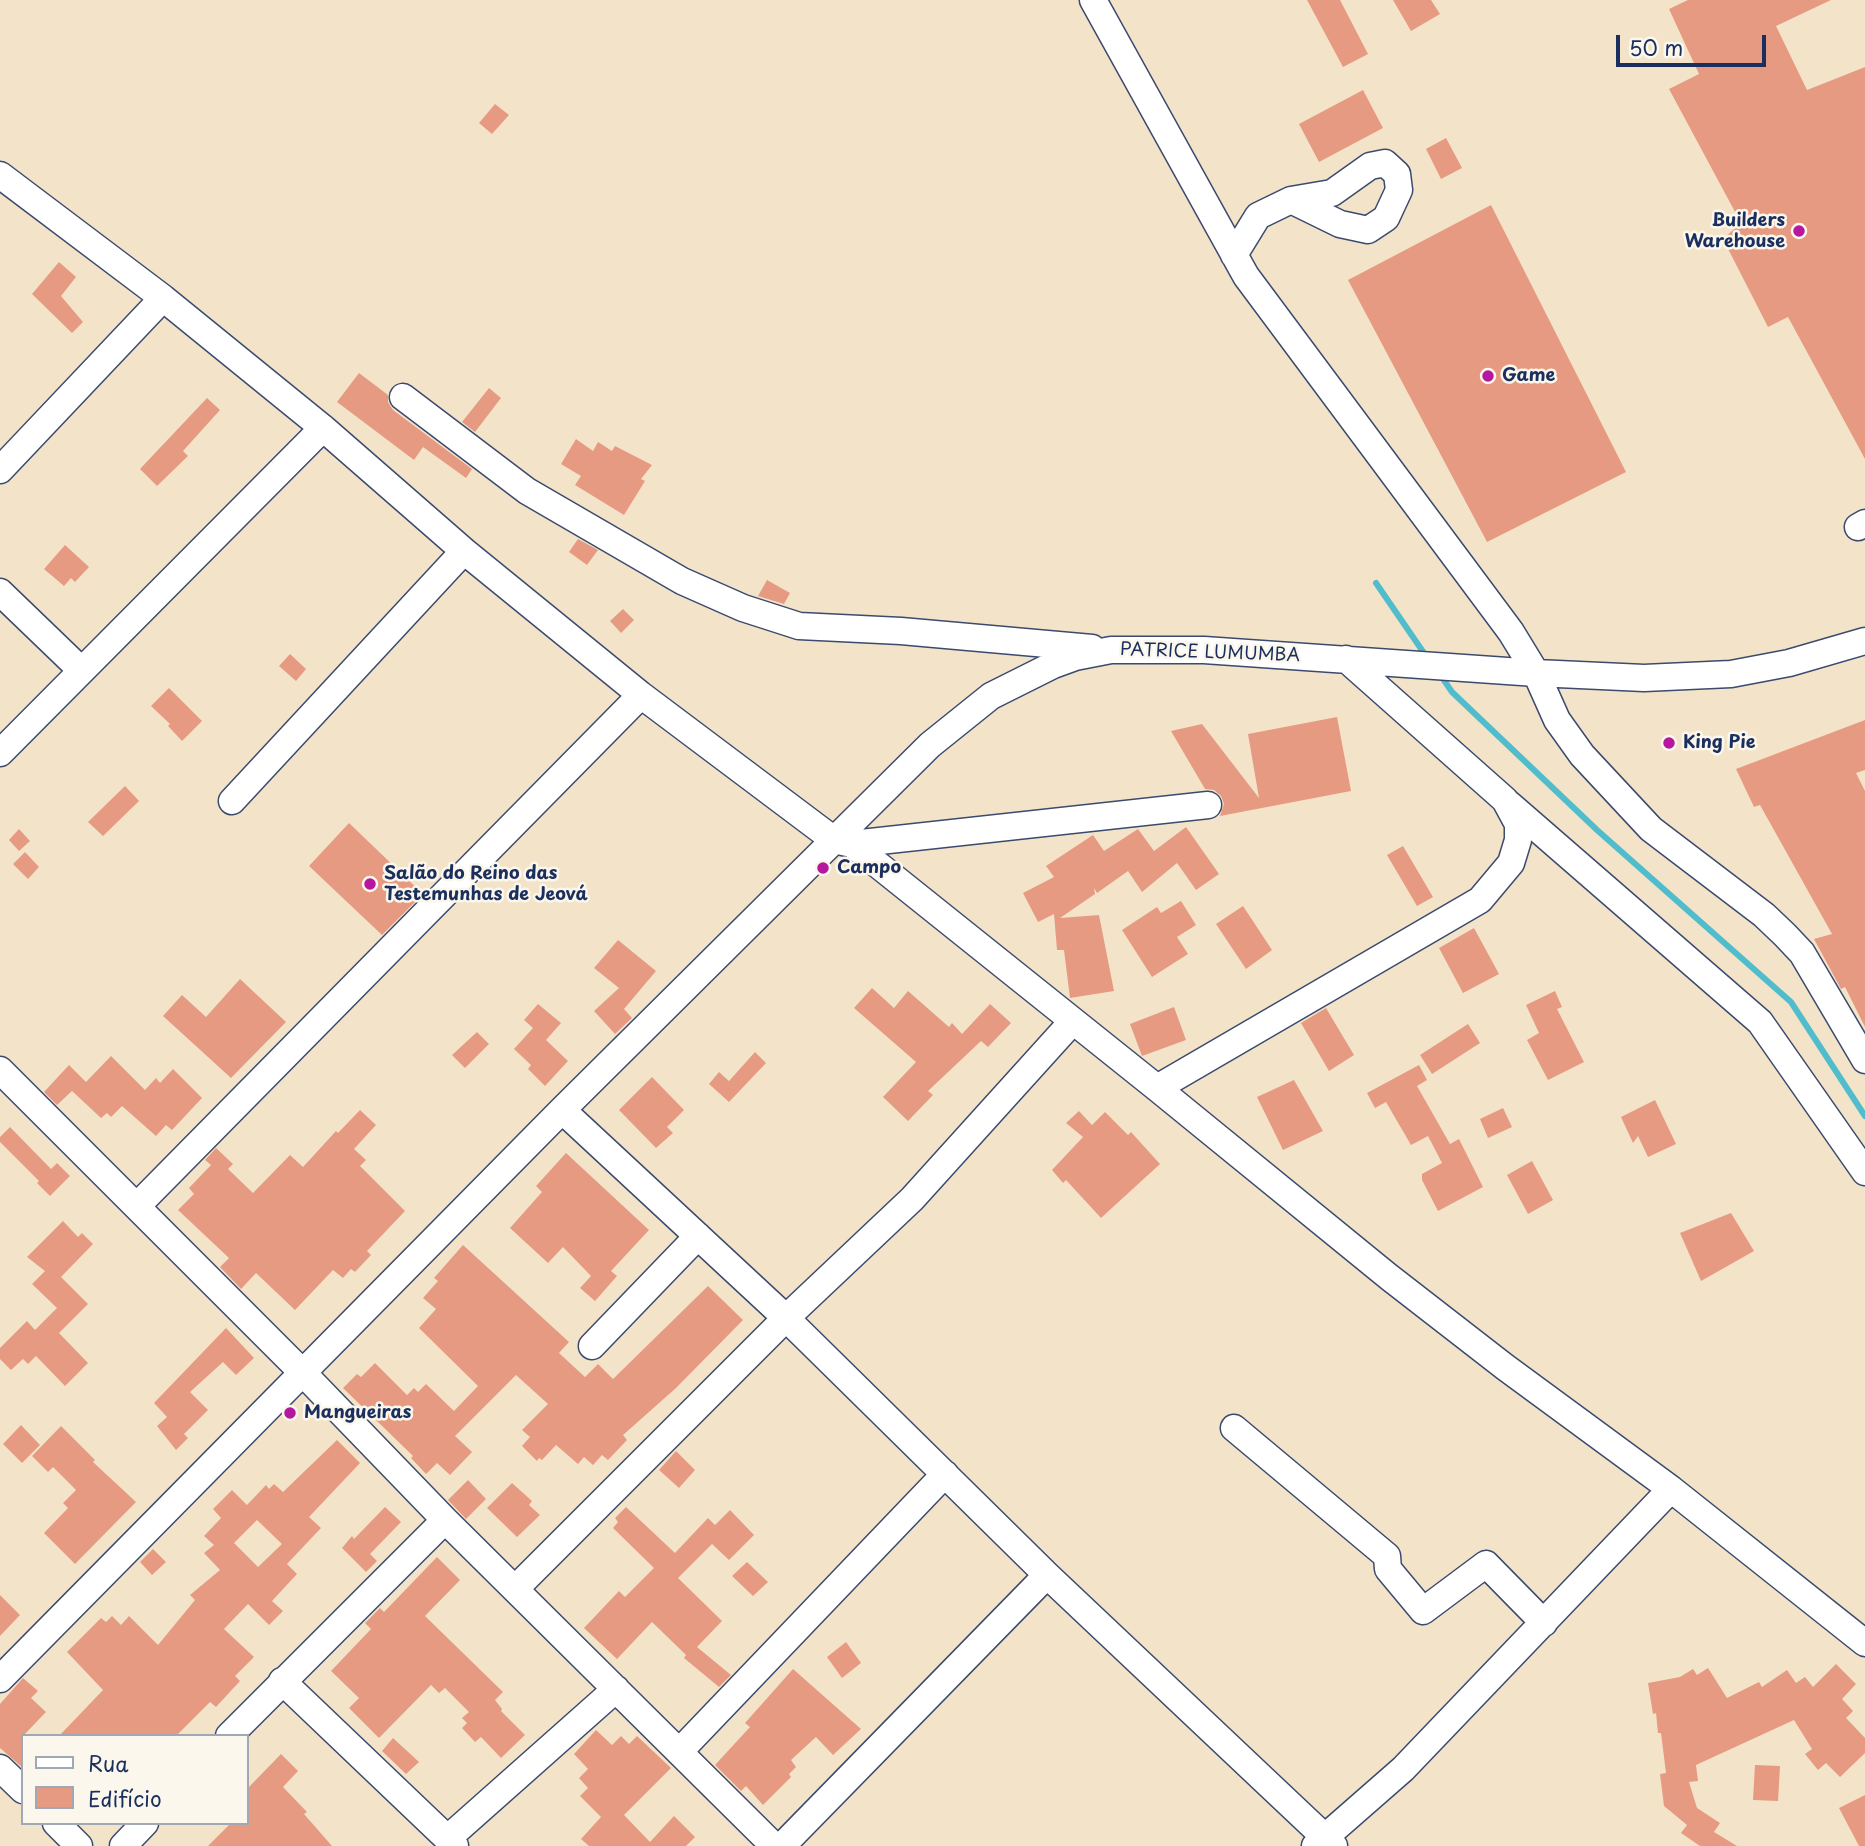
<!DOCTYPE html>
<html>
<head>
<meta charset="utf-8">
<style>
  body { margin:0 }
  #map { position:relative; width:1865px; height:1846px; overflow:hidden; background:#f3e4c9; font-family:"Playpen Sans",sans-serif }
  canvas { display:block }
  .legend { position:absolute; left:21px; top:1734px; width:228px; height:91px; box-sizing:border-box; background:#fbf7ec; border:2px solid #a1a7b3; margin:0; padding:9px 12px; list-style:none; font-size:21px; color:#1b2f5e }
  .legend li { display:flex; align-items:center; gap:14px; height:35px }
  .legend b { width:35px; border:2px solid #a1a7b3 }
  .scale { position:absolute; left:1616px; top:35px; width:150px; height:32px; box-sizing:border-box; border:4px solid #1b2f5e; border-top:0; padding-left:9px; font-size:21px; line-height:24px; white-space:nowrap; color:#1b2f5e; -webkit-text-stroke:5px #fbf7ec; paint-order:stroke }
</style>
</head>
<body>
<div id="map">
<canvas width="1865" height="1846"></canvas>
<ul class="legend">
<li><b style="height:9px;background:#fff"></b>Rua</li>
<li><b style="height:19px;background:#e79a82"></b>Edifício</li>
</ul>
<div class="scale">50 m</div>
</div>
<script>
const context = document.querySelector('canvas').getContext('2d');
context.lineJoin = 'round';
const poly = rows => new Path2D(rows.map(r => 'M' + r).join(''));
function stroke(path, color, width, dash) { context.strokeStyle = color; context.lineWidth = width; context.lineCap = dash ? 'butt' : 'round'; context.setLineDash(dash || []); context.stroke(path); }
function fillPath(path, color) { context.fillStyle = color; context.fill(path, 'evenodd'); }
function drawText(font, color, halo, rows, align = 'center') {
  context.font = font + ' "Playpen Sans",sans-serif'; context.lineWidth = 5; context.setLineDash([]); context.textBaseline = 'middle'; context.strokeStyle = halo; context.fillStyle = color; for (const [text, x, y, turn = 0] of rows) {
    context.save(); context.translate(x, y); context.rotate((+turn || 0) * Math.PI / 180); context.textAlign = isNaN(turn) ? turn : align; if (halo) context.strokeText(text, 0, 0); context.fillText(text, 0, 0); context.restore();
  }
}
stroke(poly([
  [1376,583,1428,659],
  [1439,673,1452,692,1597,830,1791,1002,1865,1116]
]), '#51bdcc', 6);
fillPath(poly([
  [1307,0,1340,0,1368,54,1343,67],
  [1393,0,1431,0,1440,14,1411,31],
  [1688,0,1831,0,1776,26,1807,90,1865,67,1865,459,1788,317,1768,327,1723,239,1741,223,1669,89,1699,74,1669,9],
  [1363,90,1383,128,1319,162,1299,124],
  [495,104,509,115,492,134,479,123],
  [1446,138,1462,168,1441,179,1426,149],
  [1491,205,1626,472,1487,542,1348,280],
  [59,262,76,277,61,296,83,322,72,333,32,294],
  [359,373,388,395,388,402,393,410,472,469,466,478,423,447,414,460,337,402],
  [489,388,501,398,475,432,462,422],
  [207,398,220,410,183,451,188,456,157,486,140,469],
  [576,439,593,451,598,442,612,451,615,446,652,465,641,479,645,481,624,515,575,485,581,476,561,464],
  [578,539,598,550,587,565,569,552],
  [65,545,89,567,75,582,71,578,64,586,44,569],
  [767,580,790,593,784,604,758,596],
  [623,609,634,620,621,633,610,621],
  [290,654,306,669,296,681,279,666],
  [169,688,202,721,182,741,168,726,170,724,151,706],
  [1337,717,1351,791,1220,816,1224,804,1221,796,1214,790,1205,789,1171,731,1202,724,1259,798,1248,734],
  [1865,720,1865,770,1856,773,1865,791,1865,1027,1845,987,1841,989,1814,939,1832,934,1760,805,1754,807,1736,769],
  [125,786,139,801,103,836,88,822],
  [349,823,423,894,382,935,309,866],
  [1186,827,1219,874,1196,890,1177,863,1142,892,1128,871,1097,893,1094,888,1095,894,1060,918,1099,915,1114,991,1070,998,1064,950,1057,950,1054,914,1038,922,1023,893,1054,877,1046,866,1093,835,1104,851,1138,829,1154,851],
  [19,829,30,841,19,851,9,840],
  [1403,846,1433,897,1417,906,1387,855],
  [25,852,39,867,28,879,13,864],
  [1181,901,1196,925,1177,937,1188,954,1152,977,1122,930,1157,907,1161,913],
  [1243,906,1272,950,1246,969,1216,924],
  [1474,928,1499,974,1463,993,1439,948],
  [618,940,656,971,624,1009,632,1018,615,1034,594,1011,619,988,594,968],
  [240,979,286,1022,231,1078,163,1016,182,995,206,1017],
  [872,988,894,1008,908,991,949,1027,952,1023,962,1034,990,1004,1011,1023,988,1047,981,1041,928,1091,933,1095,908,1121,883,1097,916,1062,854,1008],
  [1555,991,1562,1007,1557,1009,1584,1062,1548,1080,1527,1040,1539,1033,1526,1005],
  [538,1004,561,1023,546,1040,568,1061,545,1086,528,1069,531,1065,514,1049,533,1028,524,1020],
  [1174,1007,1186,1040,1142,1056,1130,1024],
  [1326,1008,1354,1055,1329,1071,1301,1023],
  [1468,1024,1480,1043,1432,1074,1420,1055],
  [477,1032,489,1044,465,1068,452,1055],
  [755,1052,766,1063,729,1102,709,1084,719,1072,729,1081],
  [111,1056,145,1090,156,1078,160,1083,173,1069,202,1098,172,1130,166,1125,156,1136,122,1106,111,1117,107,1113,101,1118,72,1091,57,1105,44,1092,69,1065,86,1082],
  [1419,1065,1427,1080,1417,1086,1450,1144,1459,1139,1483,1187,1438,1211,1422,1180,1422,1174,1442,1163,1428,1136,1411,1145,1386,1102,1375,1108,1367,1093],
  [652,1077,684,1110,667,1127,673,1133,656,1148,619,1110],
  [1294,1080,1323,1131,1283,1150,1257,1097],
  [1655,1100,1676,1144,1648,1157,1638,1136,1633,1143,1621,1117],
  [1503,1108,1512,1127,1488,1138,1480,1119],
  [360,1110,376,1125,354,1149,366,1160,360,1166,405,1211,367,1251,371,1255,355,1272,351,1269,343,1278,333,1270,295,1310,256,1273,241,1289,220,1267,229,1258,178,1210,194,1194,189,1188,211,1165,205,1160,216,1148,233,1164,228,1169,253,1193,290,1155,303,1167,336,1131,338,1133],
  [1079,1111,1092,1125,1105,1112,1128,1135,1131,1132,1160,1164,1101,1218,1066,1180,1063,1183,1052,1170,1083,1137,1066,1123],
  [10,1127,51,1169,57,1163,70,1176,50,1196,37,1183,39,1181,0,1142,0,1137],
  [566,1153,649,1230,611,1271,617,1276,595,1301,580,1288,591,1276,563,1247,548,1263,510,1228,542,1192,536,1186],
  [1532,1161,1553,1200,1528,1214,1507,1175],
  [1731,1213,1754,1251,1701,1281,1680,1233],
  [63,1221,78,1237,82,1233,93,1244,61,1277,88,1304,59,1333,88,1363,65,1386,36,1356,28,1364,23,1359,11,1370,0,1359,0,1348,27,1321,35,1330,57,1308,32,1284,45,1271,27,1257],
  [463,1245,569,1342,559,1353,585,1377,598,1364,613,1379,708,1286,743,1320,676,1388,623,1435,627,1440,608,1460,602,1455,593,1465,584,1457,578,1464,556,1445,542,1460,539,1458,537,1461,522,1446,530,1437,522,1430,548,1404,516,1375,455,1436,472,1452,450,1475,437,1463,426,1474,411,1458,413,1456,343,1388,357,1374,361,1377,375,1363,407,1395,414,1388,418,1392,426,1384,454,1411,478,1386,419,1328,436,1309,423,1298,438,1281,434,1278],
  [226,1328,254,1358,236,1375,223,1362,190,1392,208,1410,184,1434,188,1438,176,1450,157,1426,167,1417,154,1403],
  [21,1425,40,1445,22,1463,3,1444],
  [61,1426,95,1460,93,1462,136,1502,75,1564,44,1533,68,1508,63,1503,76,1490,53,1467,48,1472,32,1456],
  [337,1440,360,1463,309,1517,321,1528,287,1564,297,1574,272,1601,283,1611,269,1625,248,1604,224,1629,254,1657,235,1676,240,1681,216,1707,210,1702,176,1736,59,1736,103,1690,67,1652,101,1618,106,1622,112,1616,121,1625,129,1616,158,1645,195,1600,190,1595,220,1570,204,1553,214,1545,204,1536,221,1518,213,1509,232,1490,247,1505,266,1485,269,1489,274,1484,283,1492],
  [257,1520,282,1544,258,1567,234,1543],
  [676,1451,695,1470,679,1488,659,1470],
  [468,1480,486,1499,466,1519,448,1500],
  [512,1483,532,1501,529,1505,540,1515,517,1537,487,1508],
  [385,1507,401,1522,370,1554,377,1561,366,1572,342,1548,352,1536,354,1539],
  [626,1507,675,1553,708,1518,715,1525,730,1510,754,1535,729,1560,712,1544,678,1578,722,1621,697,1647,731,1675,719,1687,684,1658,686,1655,652,1622,617,1659,584,1628,619,1591,625,1597,654,1568,613,1528,618,1522,615,1518],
  [153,1549,166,1562,152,1575,140,1562],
  [437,1557,460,1580,425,1616,503,1692,495,1700,502,1709,501,1711,525,1735,501,1758,481,1737,475,1742,462,1728,467,1723,462,1718,469,1712,445,1688,439,1693,431,1685,379,1738,349,1708,359,1698,331,1671,371,1629,365,1623,380,1608,384,1612],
  [747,1562,768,1582,753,1596,732,1576],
  [0,1595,20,1615,0,1636],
  [846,1642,861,1663,842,1678,827,1657],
  [1836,1664,1856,1684,1842,1699,1853,1711,1846,1718,1865,1738,1865,1753,1840,1777,1826,1763,1818,1770,1805,1754,1812,1749,1794,1720,1696,1765,1698,1781,1689,1782,1697,1808,1720,1823,1714,1832,1737,1846,1700,1846,1681,1833,1687,1825,1664,1806,1660,1774,1666,1773,1661,1733,1658,1733,1656,1713,1653,1714,1648,1683,1680,1677,1693,1669,1697,1675,1708,1668,1727,1698,1759,1682,1762,1687,1787,1670,1796,1683,1805,1677,1813,1687],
  [793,1669,861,1729,833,1755,816,1737,791,1760,796,1767,789,1774,791,1777,763,1805,746,1786,741,1791,715,1765,750,1727,745,1723],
  [23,1678,38,1691,31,1698,46,1712,23,1736,23,1768,0,1748,0,1704],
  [596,1730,612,1745,621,1736,629,1744,637,1736,671,1768,624,1815,650,1842,674,1816,695,1837,686,1846,589,1846,581,1839,601,1817,580,1796,588,1788,579,1778,588,1769,574,1754],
  [393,1738,419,1762,406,1774,382,1751],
  [281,1754,298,1771,283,1787,307,1812,304,1814,332,1846,208,1846,231,1823,247,1823,247,1789],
  [1755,1765,1780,1766,1778,1801,1753,1800],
  [1865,1795,1865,1846,1859,1846,1839,1808]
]), '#e79a82');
const minor = poly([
  [1093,0,1246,276,1511,632,1536,673,1557,720,1582,755,1651,829,1764,915,1785,935,1802,953,1865,1060],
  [0,175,163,298,323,428,464,551,641,695,834,840,852,844,1157,1088,1389,1277,1505,1367,1671,1489,1865,1643],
  [1234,255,1258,216,1291,200,1340,224,1368,230,1386,218,1399,190,1397,174,1385,163,1370,166,1332,193,1291,200],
  [403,397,527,491,682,581,743,608,799,626,901,631,1092,648],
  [0,470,163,298],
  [1858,527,1865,523],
  [0,592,81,670],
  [0,753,323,428],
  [232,801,464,551],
  [1509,804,1760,1022,1865,1172],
  [852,844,1208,805],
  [0,1070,302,1372,445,1520,774,1846],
  [1157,1088,1480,900,1511,863,1518,840,1518,824,1505,800,1346,659],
  [562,1110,786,1318,1047,1575,1334,1846],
  [137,1206,641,695],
  [592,1346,698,1236],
  [1234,1428,1387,1556,1388,1569,1423,1611,1486,1564,1544,1623],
  [515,1589,786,1318,912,1199,1072,1022],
  [0,1679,562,1110,930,745,991,696,1053,665,1075,657,1111,650,1204,650,1536,673,1644,678,1731,674,1789,663,1865,641],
  [282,1681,455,1846],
  [229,1736,445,1520],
  [679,1752,945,1474],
  [0,1768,23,1790],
  [56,1823,79,1846],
  [447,1839,616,1689],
  [123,1846,145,1823],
  [782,1846,1047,1575],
  [1315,1846,1403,1769,1671,1489]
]);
stroke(minor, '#3b4a6e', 29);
stroke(minor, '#fff', 26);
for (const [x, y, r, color] of [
  [1799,231,7,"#b5179e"],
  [1488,376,7,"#b5179e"],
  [1669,743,7,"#b5179e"],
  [823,868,7,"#b5179e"],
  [370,884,7,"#b5179e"],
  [290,1413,7,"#b5179e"]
]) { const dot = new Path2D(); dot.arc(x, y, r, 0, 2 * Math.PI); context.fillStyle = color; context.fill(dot); stroke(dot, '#fbf7ec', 2.5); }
drawText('bold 18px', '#1b2f5e', '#fbf7ec', [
  ["Builders",1785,221,"right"],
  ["Warehouse",1785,242,"right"],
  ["Game",1502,376],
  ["King Pie",1683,743],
  ["Campo",837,868],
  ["Salão do Reino das",384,874],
  ["Testemunhas de Jeová",384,895],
  ["Mangueiras",304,1413]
], 'left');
drawText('18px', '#1b2f5e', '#fbf7ec', [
  ["PATRICE LUMUMBA",1210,653,2]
]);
</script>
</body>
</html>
